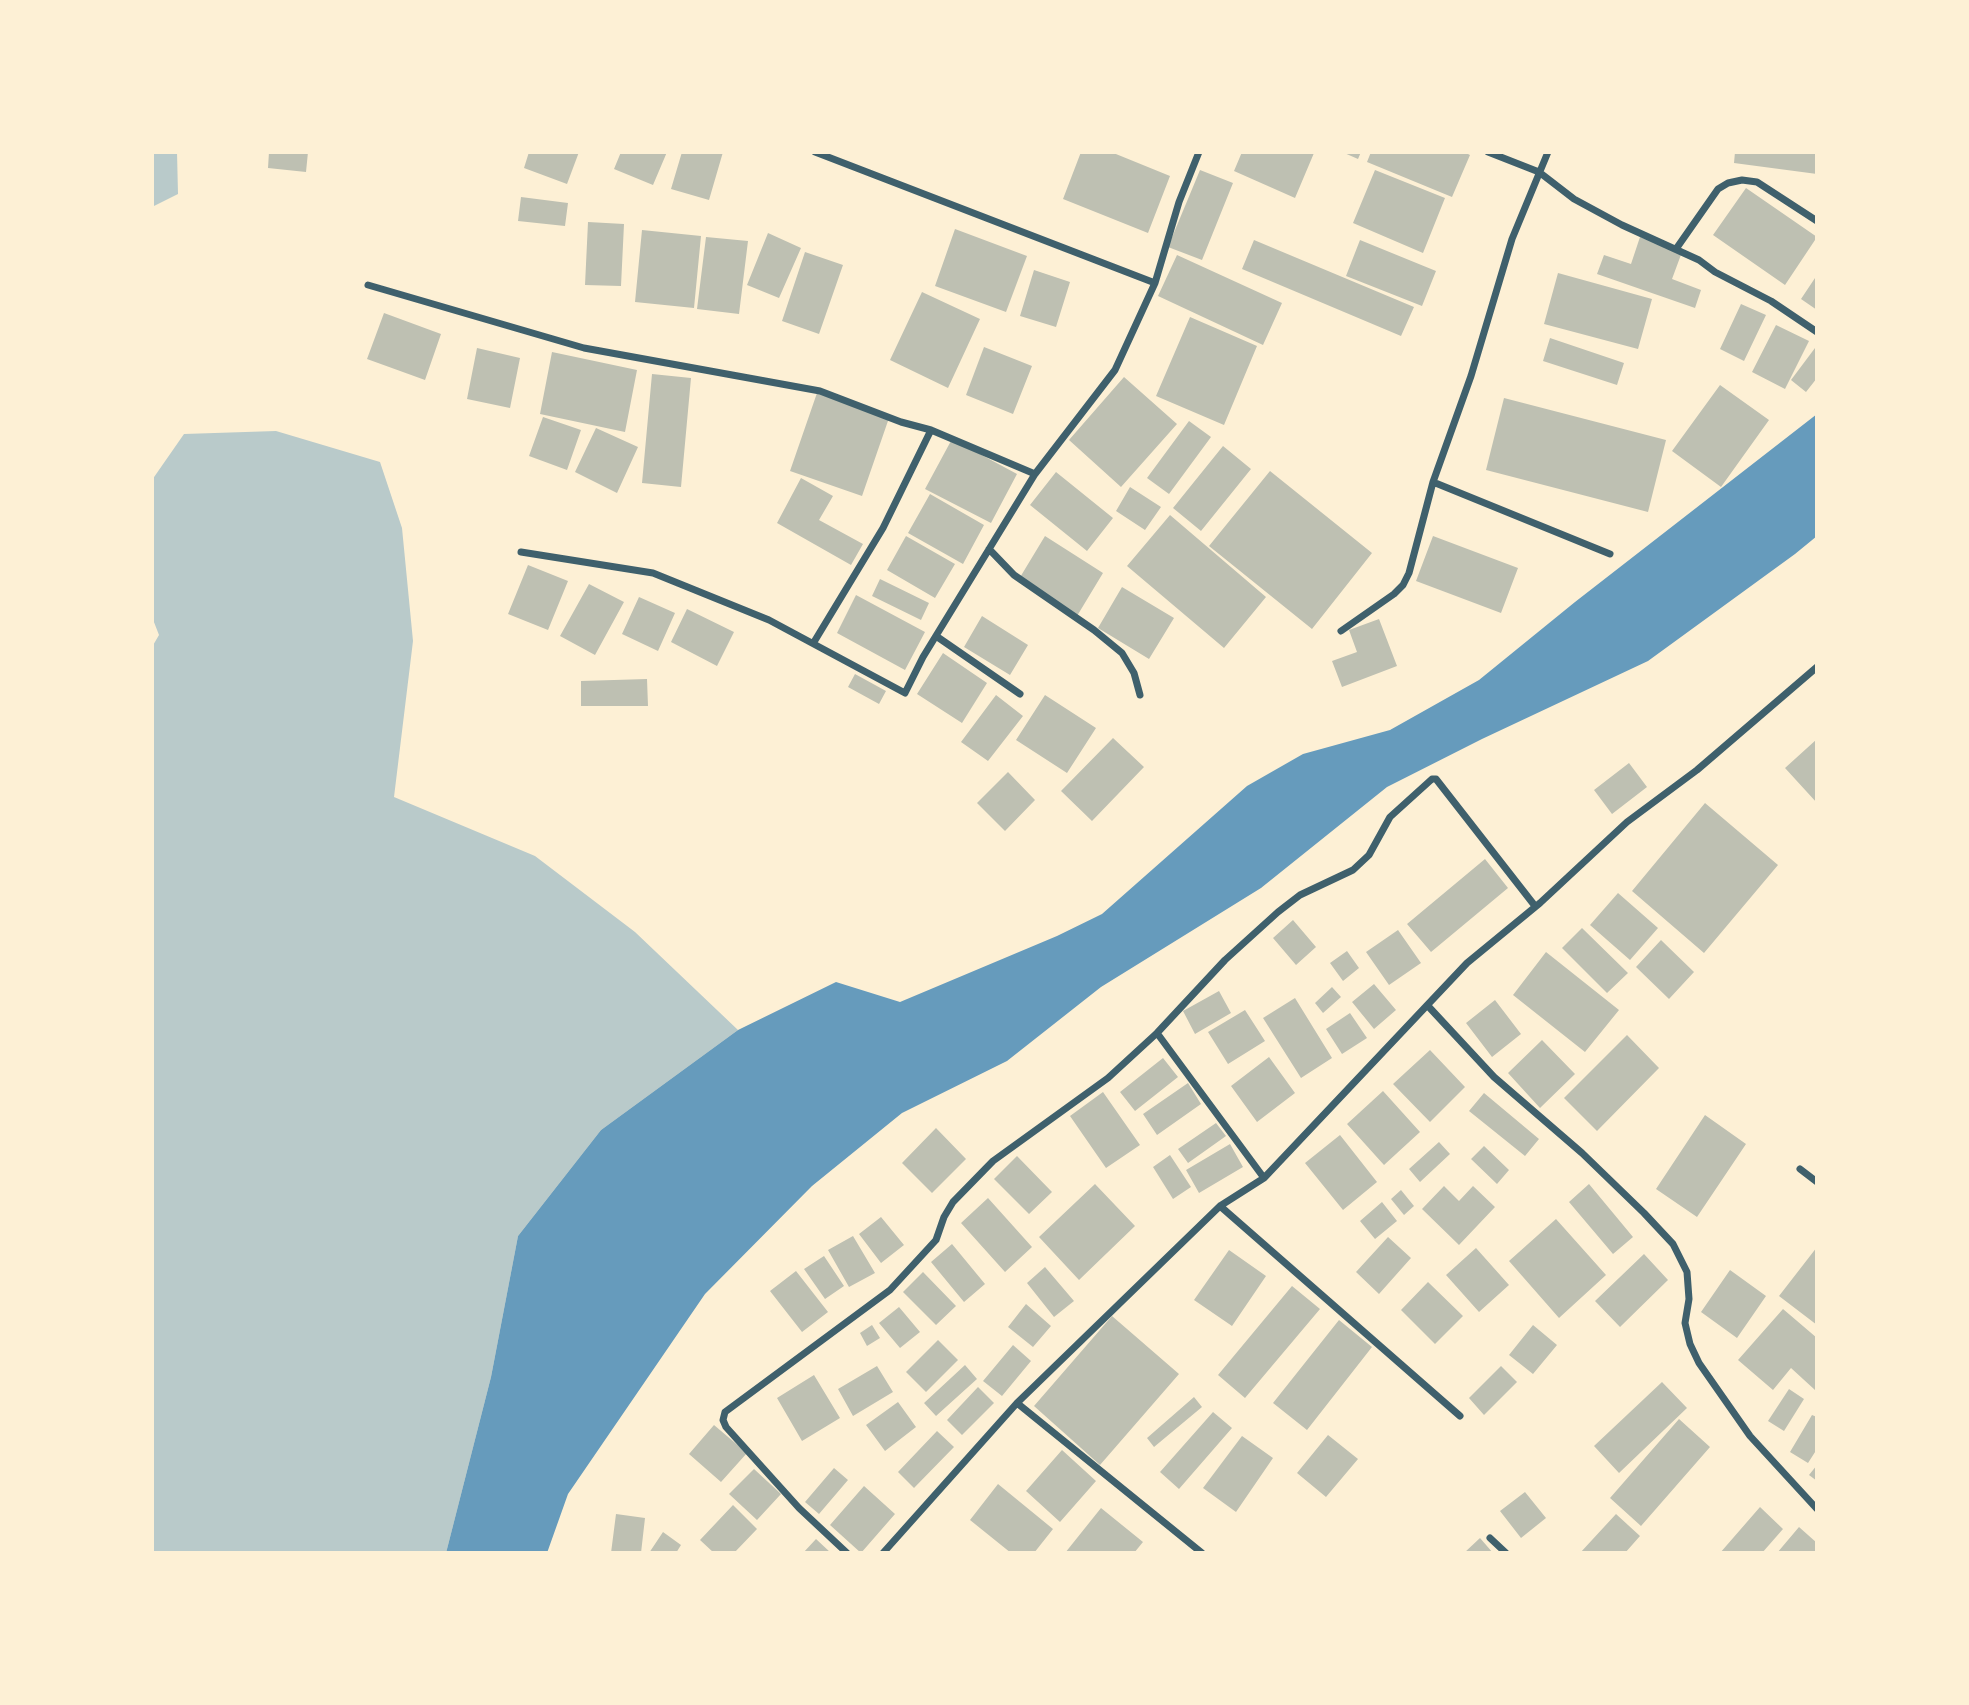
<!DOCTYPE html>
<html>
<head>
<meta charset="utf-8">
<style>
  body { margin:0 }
  #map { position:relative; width:1969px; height:1705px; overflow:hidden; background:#fdf0d5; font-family:"Open Sans",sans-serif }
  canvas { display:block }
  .frame { position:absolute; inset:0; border:154px solid #fdf0d5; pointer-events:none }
</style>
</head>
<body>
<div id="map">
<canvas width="1969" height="1705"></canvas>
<div class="frame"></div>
</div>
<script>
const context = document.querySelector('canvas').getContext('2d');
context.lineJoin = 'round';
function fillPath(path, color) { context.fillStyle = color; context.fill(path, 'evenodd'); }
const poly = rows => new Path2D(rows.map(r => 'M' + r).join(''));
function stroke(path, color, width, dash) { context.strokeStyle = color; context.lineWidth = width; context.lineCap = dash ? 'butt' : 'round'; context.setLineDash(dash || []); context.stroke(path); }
fillPath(poly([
  [152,152,177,152,178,194,152,207],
  [276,431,380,462,402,528,413,641,394,797,535,856,635,932,738,1030,601,1130,518,1236,491,1377,446,1553,152,1553,152,647,159,635,152,617,152,480,184,434]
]), '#b9caca');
fillPath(poly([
  [1817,414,1817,536,1795,554,1648,661,1482,739,1387,787,1261,888,1101,987,1007,1061,902,1113,812,1186,705,1294,568,1494,547,1553,446,1553,491,1377,518,1236,601,1130,738,1030,836,982,900,1002,1057,936,1102,914,1247,786,1303,754,1390,730,1479,680,1575,602]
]), '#669bbc');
fillPath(poly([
  [269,152,308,152,306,172,268,168],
  [529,152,579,152,567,184,524,168],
  [621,152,667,152,653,185,614,169],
  [682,152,723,152,709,200,671,189],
  [1081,152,1111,152,1170,176,1148,233,1063,199],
  [1242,152,1312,152,1314,153,1295,198,1234,171],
  [1342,152,1361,152,1358,159],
  [1371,152,1464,152,1470,155,1452,197,1367,162],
  [1735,152,1817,152,1817,174,1734,163],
  [1200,170,1233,183,1202,260,1168,247],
  [1375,170,1445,198,1423,253,1353,223],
  [1746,188,1817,237,1785,285,1713,235],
  [521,197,568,203,565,226,518,221],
  [588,222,624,224,621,286,585,285],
  [955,229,1027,256,1006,312,935,286],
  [642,230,701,236,694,308,635,302],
  [768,233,801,248,779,298,747,285],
  [706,237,748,241,739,314,697,309],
  [1640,237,1682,252,1672,279,1701,290,1695,308,1597,274,1604,255,1631,264],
  [1254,240,1414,307,1401,336,1242,269],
  [1360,240,1436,271,1422,306,1346,276],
  [805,252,843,265,819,334,782,321],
  [1177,255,1282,303,1263,345,1158,296],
  [1034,270,1070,282,1056,327,1020,316],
  [1558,273,1652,299,1638,349,1544,324],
  [1817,275,1817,310,1801,299],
  [922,292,980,319,948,388,890,360],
  [1741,304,1766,315,1744,361,1720,349],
  [384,313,441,334,425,380,367,359],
  [1190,317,1257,346,1224,425,1156,396],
  [1776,325,1809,341,1785,389,1752,372],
  [1550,338,1624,363,1617,385,1543,361],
  [984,347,1032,366,1013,414,966,395],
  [477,348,520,358,510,408,467,399],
  [1815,348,1817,378,1806,392,1791,380],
  [552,352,637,370,625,432,540,414],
  [652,374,691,378,681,487,642,483],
  [1124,377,1177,424,1121,487,1069,440],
  [1720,385,1769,420,1721,487,1672,451],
  [817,393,889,418,862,496,790,471],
  [1504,398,1666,440,1648,512,1486,470],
  [543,417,581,430,567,470,529,456],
  [1189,421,1211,437,1169,494,1147,478],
  [596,428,638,447,617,493,575,472],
  [952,439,1017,474,991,523,925,489],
  [1223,446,1251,469,1201,531,1173,508],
  [1270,471,1372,553,1312,629,1209,546],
  [1056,472,1113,518,1087,551,1030,505],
  [801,478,833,496,819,520,863,544,851,565,777,523],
  [1130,487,1161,507,1145,530,1116,511],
  [930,494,984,525,963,564,908,533],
  [1170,515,1266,597,1224,648,1127,566],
  [906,536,955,564,935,598,887,570],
  [1045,536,1103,573,1077,616,1019,579],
  [1433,536,1518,568,1501,613,1416,581],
  [528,565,568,581,548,630,508,614],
  [880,579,929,603,921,620,872,596],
  [589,584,624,602,595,655,560,636],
  [1122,587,1174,618,1149,659,1098,628],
  [856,595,925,632,905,670,837,633],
  [639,597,675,613,658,651,622,634],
  [687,609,734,632,717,666,671,642],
  [982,616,1028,645,1010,675,964,647],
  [1379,619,1397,666,1342,687,1332,661,1357,652,1349,630],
  [943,653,987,683,962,723,917,694],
  [855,674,886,691,879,704,848,687],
  [647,679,648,706,581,706,581,681],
  [996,695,1023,716,988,761,961,742],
  [1045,695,1096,728,1067,773,1016,740],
  [1113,738,1144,767,1092,821,1061,791],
  [1817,739,1817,803,1785,768],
  [1629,763,1647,787,1612,814,1594,790],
  [1008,772,1035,800,1005,831,977,803],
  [1705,803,1778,865,1704,953,1632,891],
  [1485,859,1508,888,1431,952,1407,924],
  [1618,893,1658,928,1630,960,1590,925],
  [1293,920,1316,947,1296,965,1273,938],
  [1582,928,1628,973,1607,993,1562,948],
  [1398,930,1421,963,1389,985,1366,952],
  [1661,940,1694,972,1669,999,1636,967],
  [1347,951,1359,968,1343,981,1330,963],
  [1546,952,1619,1010,1585,1052,1513,995],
  [1374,984,1396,1010,1374,1029,1352,1002],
  [1332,987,1341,997,1323,1013,1315,1003],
  [1219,991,1231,1013,1195,1034,1183,1011],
  [1295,998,1332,1058,1301,1078,1263,1018],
  [1495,1000,1521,1034,1492,1057,1466,1023],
  [1245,1010,1265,1041,1228,1064,1208,1032],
  [1350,1013,1367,1038,1342,1054,1326,1029],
  [1627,1035,1659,1068,1597,1131,1564,1098],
  [1542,1040,1575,1074,1540,1108,1508,1073],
  [1430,1050,1465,1087,1430,1122,1393,1084],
  [1269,1057,1295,1093,1257,1122,1231,1086],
  [1163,1058,1178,1077,1135,1111,1120,1092],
  [1188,1083,1201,1104,1157,1135,1143,1114],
  [1383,1091,1420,1132,1384,1165,1347,1124],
  [1103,1092,1140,1145,1106,1168,1070,1116],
  [1484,1093,1539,1139,1525,1156,1469,1111],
  [1705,1115,1746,1144,1697,1217,1656,1189],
  [1216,1123,1226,1136,1188,1163,1178,1149],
  [936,1128,966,1159,932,1193,902,1163],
  [1340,1135,1377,1182,1343,1210,1305,1163],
  [1439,1142,1450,1154,1420,1182,1409,1169],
  [1230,1144,1243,1167,1199,1193,1186,1170],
  [1484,1146,1509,1170,1497,1184,1471,1159],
  [1170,1155,1191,1187,1173,1199,1153,1167],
  [1017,1156,1052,1192,1029,1214,994,1179],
  [1095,1184,1135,1226,1079,1280,1039,1237],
  [1589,1184,1633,1237,1613,1254,1569,1202],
  [1444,1186,1459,1201,1473,1186,1495,1207,1459,1245,1422,1209],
  [1401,1190,1414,1206,1404,1215,1391,1199],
  [988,1198,1032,1247,1005,1272,961,1223],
  [1382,1202,1397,1221,1375,1239,1360,1221],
  [881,1217,904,1245,881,1263,859,1234],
  [1556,1219,1606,1275,1559,1318,1509,1261],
  [853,1236,875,1273,849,1287,828,1250],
  [1388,1237,1411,1258,1379,1294,1356,1272],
  [952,1244,985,1284,964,1302,931,1262],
  [1817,1247,1817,1325,1779,1296],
  [1476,1248,1509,1285,1479,1312,1446,1275],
  [1229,1250,1266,1276,1232,1326,1194,1300],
  [1644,1254,1668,1280,1620,1327,1595,1301],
  [824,1256,844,1286,825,1299,804,1269],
  [1045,1267,1074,1301,1054,1317,1027,1283],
  [1730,1270,1766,1296,1737,1338,1701,1312],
  [796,1271,828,1312,802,1332,770,1291],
  [923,1272,956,1306,936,1325,903,1292],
  [1428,1282,1463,1316,1435,1344,1401,1310],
  [1292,1286,1320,1309,1245,1398,1218,1375],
  [1026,1304,1051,1326,1033,1347,1008,1327],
  [899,1307,920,1332,900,1348,879,1323],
  [1783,1309,1817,1338,1815,1390,1791,1368,1773,1390,1738,1360],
  [1112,1316,1179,1374,1100,1465,1034,1406],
  [1339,1320,1372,1347,1307,1430,1273,1403],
  [872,1325,880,1338,867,1346,860,1333],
  [1533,1325,1557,1345,1533,1374,1509,1355],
  [938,1340,958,1360,926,1392,906,1372],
  [1013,1345,1031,1361,1002,1396,983,1381],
  [965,1365,977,1379,936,1416,924,1403],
  [877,1366,893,1392,853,1416,838,1389],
  [1501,1366,1517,1382,1484,1415,1469,1398],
  [814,1375,840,1418,802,1441,777,1398],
  [1662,1382,1687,1408,1619,1473,1594,1446],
  [978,1387,994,1403,962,1435,947,1420],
  [1789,1389,1804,1399,1784,1431,1768,1421],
  [1194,1397,1202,1407,1154,1447,1147,1438],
  [898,1402,916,1427,885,1451,866,1425],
  [1213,1412,1232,1428,1179,1489,1160,1472],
  [1812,1415,1817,1417,1817,1449,1808,1463,1790,1452],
  [1679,1419,1710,1447,1641,1526,1610,1498],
  [714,1425,747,1453,721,1482,689,1454],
  [937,1431,954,1447,914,1488,898,1472],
  [1328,1435,1358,1459,1326,1497,1297,1473],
  [1242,1436,1273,1458,1236,1512,1203,1488],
  [1062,1450,1096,1481,1060,1522,1026,1491],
  [1817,1465,1817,1481,1809,1475],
  [834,1468,848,1480,819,1514,805,1502],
  [754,1469,781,1494,757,1520,729,1494],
  [998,1484,1053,1529,1034,1553,1011,1553,970,1520],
  [864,1486,895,1514,861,1553,830,1525],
  [1525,1492,1546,1518,1521,1538,1500,1511],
  [733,1505,757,1529,734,1553,714,1553,700,1540],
  [1760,1507,1783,1529,1762,1553,1720,1553],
  [1101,1508,1143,1542,1134,1553,1065,1553],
  [616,1514,645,1518,641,1553,611,1553],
  [1616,1514,1640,1536,1625,1553,1580,1553],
  [1799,1527,1817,1543,1817,1553,1777,1553],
  [663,1532,681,1545,676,1553,649,1553],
  [1480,1538,1493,1553,1464,1553],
  [816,1539,831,1553,803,1553]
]), '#bec0b2');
stroke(poly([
  [815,152,1155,283],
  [1488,152,1539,172,1574,199,1622,225,1699,260,1715,272,1771,301,1817,332],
  [1676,249,1718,189,1728,183,1742,180,1757,182,1817,221],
  [368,285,584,348,820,391,901,422,931,430,1035,474],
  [1433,482,1610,554],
  [989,549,1014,575,1094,630,1122,653,1134,673,1140,695],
  [521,552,653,573,769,620,905,693,923,657,1035,474,1115,370,1155,283,1179,202,1199,152],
  [1341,631,1394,594,1403,585,1409,573,1433,482,1471,376,1512,239,1548,152],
  [936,636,1020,694],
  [814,642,883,528,931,430],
  [1428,1006,1494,1077,1582,1153,1644,1213,1673,1244,1687,1272,1689,1299,1685,1323,1690,1344,1699,1363,1750,1436,1817,1509],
  [1157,1033,1264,1178],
  [1800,1169,1817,1182],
  [1220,1206,1460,1416],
  [1017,1403,1202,1553],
  [1490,1538,1506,1553],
  [847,1553,799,1508,726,1427,723,1420,725,1412,890,1290,936,1240,944,1217,953,1202,993,1161,1108,1078,1157,1033,1225,960,1278,912,1300,895,1353,870,1369,855,1390,817,1432,779,1436,779,1535,906],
  [883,1553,1017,1403,1220,1206,1264,1178,1467,963,1540,903,1627,822,1697,770,1817,667]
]), '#3f606c', 7);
</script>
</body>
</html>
